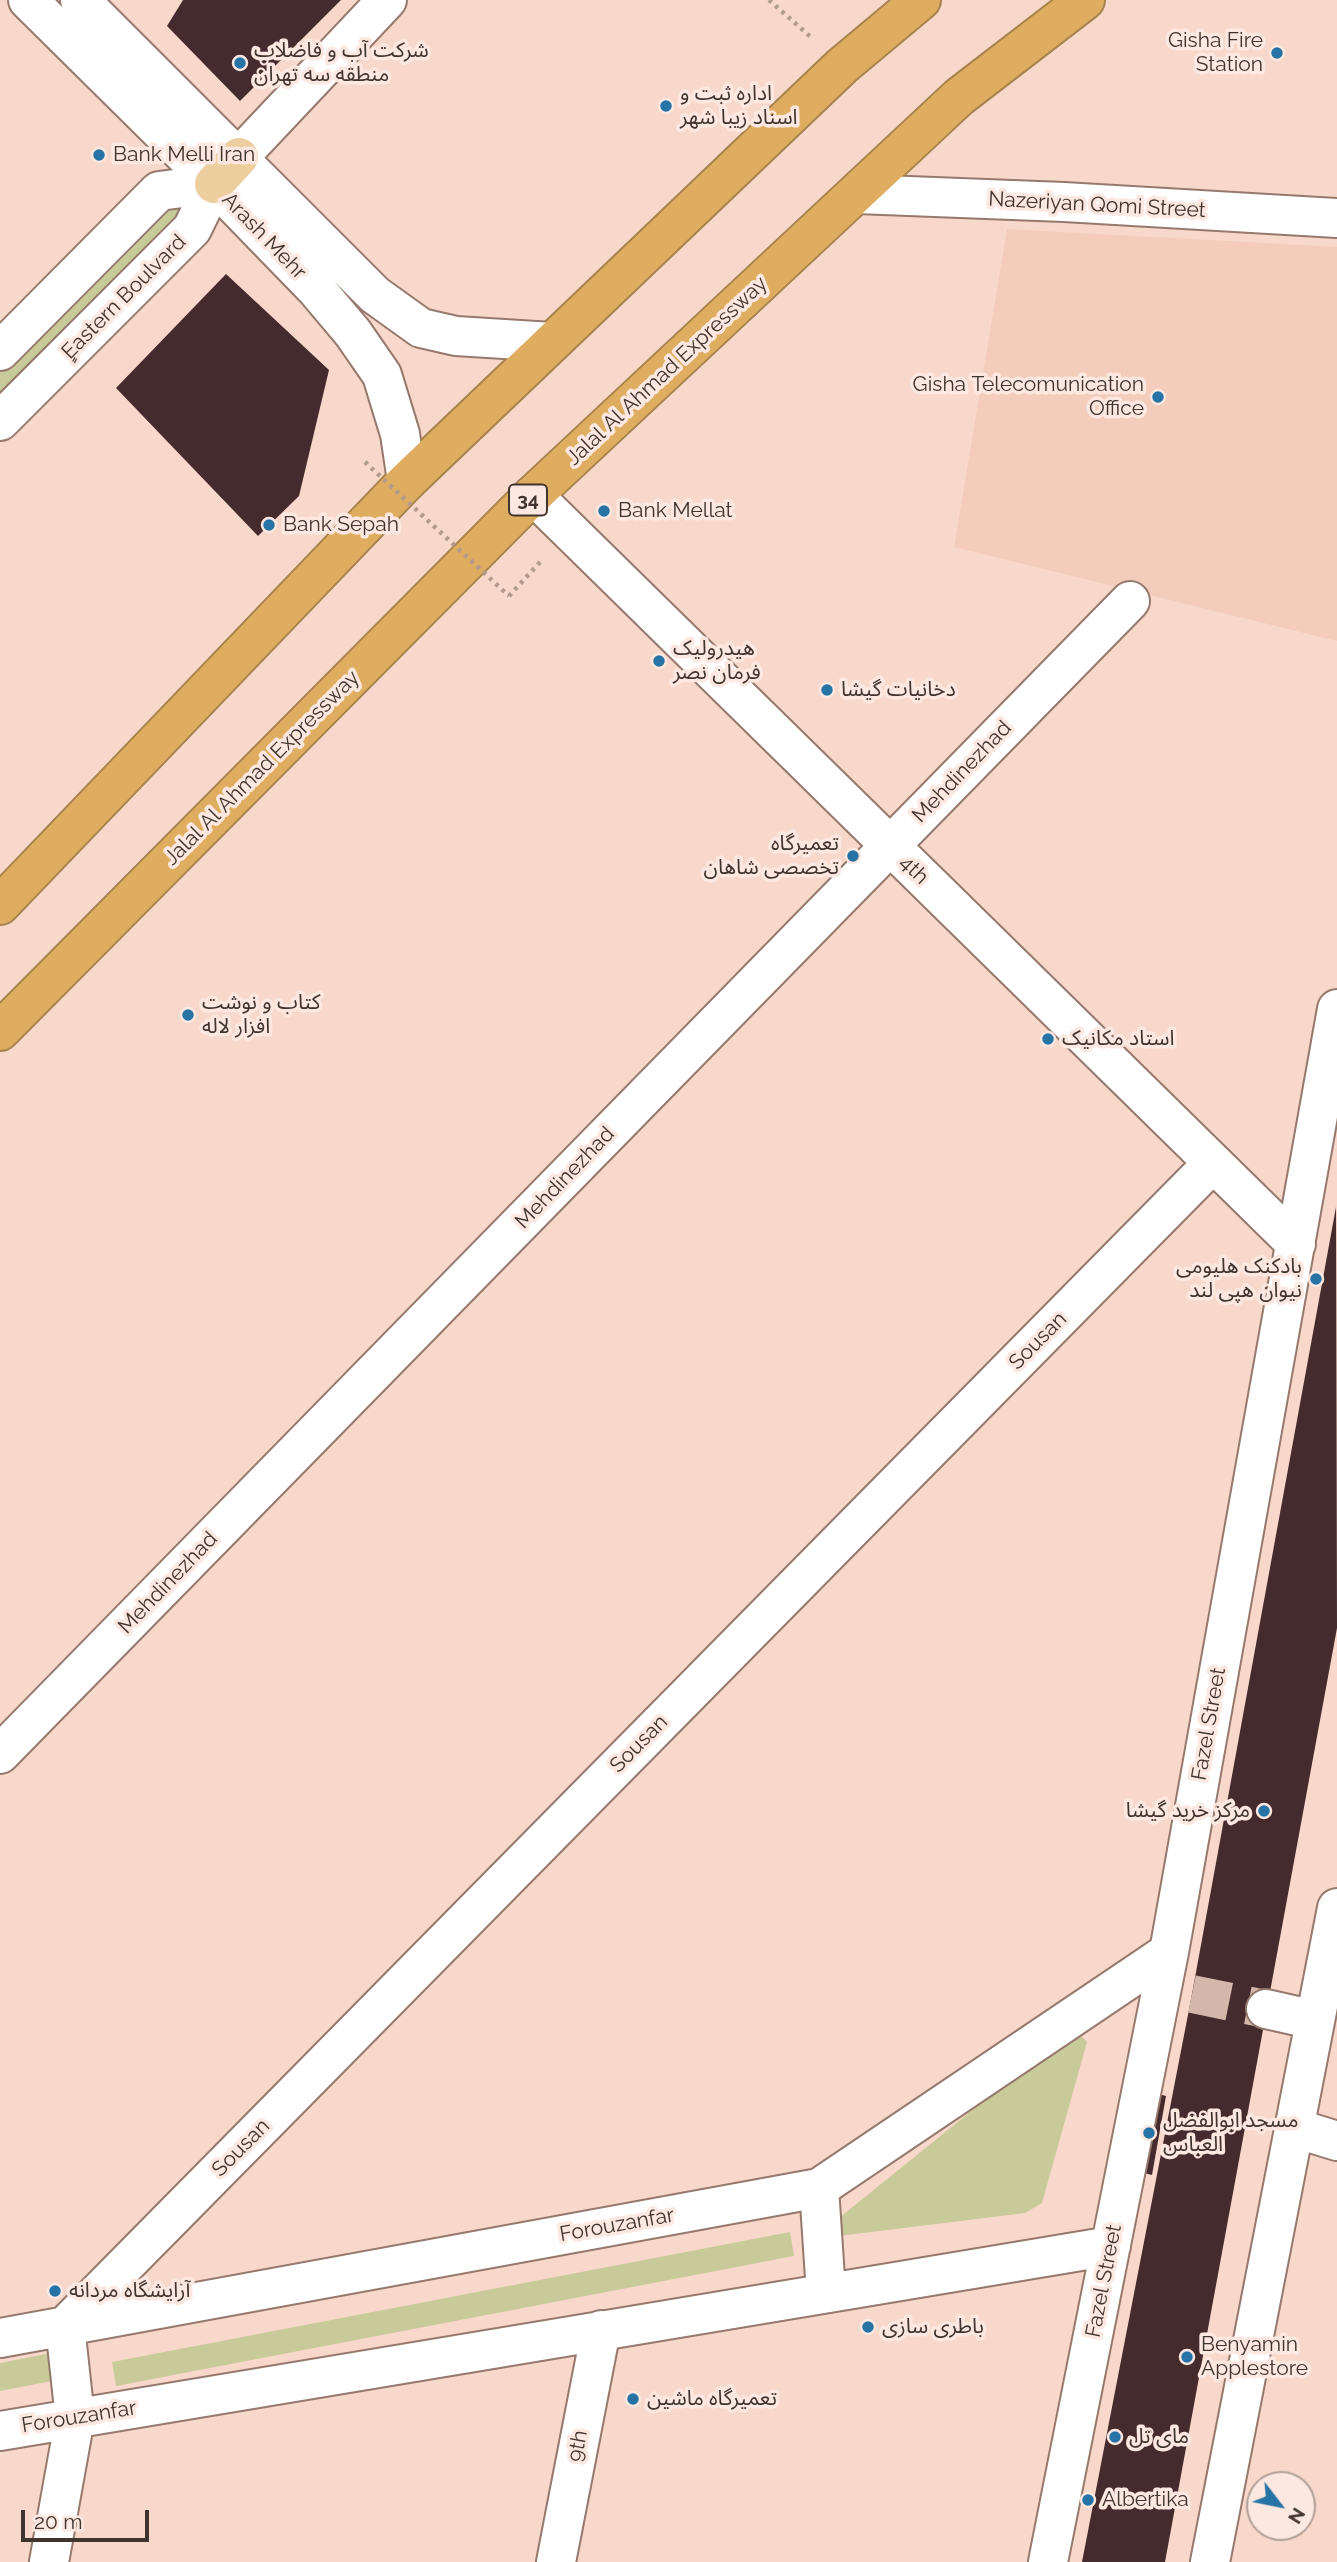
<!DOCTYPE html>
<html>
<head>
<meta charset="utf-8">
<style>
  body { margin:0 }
  #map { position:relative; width:1337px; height:2562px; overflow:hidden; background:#f8d8ca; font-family:Raleway,sans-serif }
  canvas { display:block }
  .north { position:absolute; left:1246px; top:2471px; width:70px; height:70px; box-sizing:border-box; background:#fce8e0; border:2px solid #b1a099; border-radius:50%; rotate:122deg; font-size:19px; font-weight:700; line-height:28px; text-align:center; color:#40342e }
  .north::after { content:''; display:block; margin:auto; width:24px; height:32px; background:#2674a6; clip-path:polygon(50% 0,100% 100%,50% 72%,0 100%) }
  .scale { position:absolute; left:21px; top:2510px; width:128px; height:32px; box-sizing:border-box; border:4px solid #40342e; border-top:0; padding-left:9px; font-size:21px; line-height:24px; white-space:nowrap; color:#40342e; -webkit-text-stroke:5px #fce8e0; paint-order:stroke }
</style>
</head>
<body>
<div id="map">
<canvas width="1337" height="2562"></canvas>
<div class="north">N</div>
<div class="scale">20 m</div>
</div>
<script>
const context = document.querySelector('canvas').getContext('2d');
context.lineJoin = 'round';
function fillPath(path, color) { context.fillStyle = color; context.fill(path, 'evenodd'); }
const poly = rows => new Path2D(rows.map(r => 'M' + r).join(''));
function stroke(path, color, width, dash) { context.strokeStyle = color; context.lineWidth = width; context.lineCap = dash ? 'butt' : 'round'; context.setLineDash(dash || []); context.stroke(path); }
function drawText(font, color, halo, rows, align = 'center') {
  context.font = font + ' Raleway,"Noto Sans Arabic",sans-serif'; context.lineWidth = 7; context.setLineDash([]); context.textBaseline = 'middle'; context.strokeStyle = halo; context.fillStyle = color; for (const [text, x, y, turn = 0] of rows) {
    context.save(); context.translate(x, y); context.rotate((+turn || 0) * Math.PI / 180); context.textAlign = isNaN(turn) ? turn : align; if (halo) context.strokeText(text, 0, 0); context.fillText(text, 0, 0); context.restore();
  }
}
fillPath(poly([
  [1007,229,1337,247,1337,641,954,547]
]), '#f4ccbb');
fillPath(poly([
  [171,200,192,207,0,406,0,373],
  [1074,2028,1087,2042,1042,2203,1025,2213,839,2236,834,2222],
  [790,2232,794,2256,116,2386,112,2362],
  [56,2352,62,2379,0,2391,0,2363]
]), '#c9ca9a');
fillPath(poly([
  [183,0,341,0,240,101,167,26],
  [226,274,329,370,299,496,258,536,116,388],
  [1336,1207,1337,1628,1165,2562,1082,2562,1192,1994],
  [1148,2091,1166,2096,1152,2175,1132,2170]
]), '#462b2e');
stroke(poly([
  [1192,1994,1266,2009]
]), '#d3b7ab', 38, [38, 19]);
const minor = poly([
  [28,0,214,184,316,289,353,333,382,375,400,434,407,481],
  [80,0,375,295,421,328,456,336,552,342],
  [239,157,387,0],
  [857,194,1064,202,1337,218],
  [0,351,159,191,214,184],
  [0,421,192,229,214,184],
  [533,495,1296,1244],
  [0,1754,1130,601],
  [1266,2009,1315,2020],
  [1295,2128,1337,2141],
  [819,2188,826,2293],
  [0,2338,819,2188,1169,1952],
  [0,2431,1111,2246],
  [49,2562,75,2418,65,2326,1213,1163],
  [556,2562,601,2330],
  [1048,2562,1169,1952,1337,1009],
  [1210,2562,1337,1908]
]);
const major = poly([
  [214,184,239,157]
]);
const highway = poly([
  [0,905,407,481,842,66,921,0],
  [0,1031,533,495,959,97,1085,0]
]);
stroke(minor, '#96796d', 42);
stroke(major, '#a7834e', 42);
stroke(highway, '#a7834e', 42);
stroke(poly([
  [769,0,813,39],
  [509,596,542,560]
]), '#b39a8f', 4.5, [3.5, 5]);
stroke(minor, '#fff', 38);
stroke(major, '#ecce9f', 38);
stroke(highway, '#dfad5f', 38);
stroke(poly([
  [365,462,509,596]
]), '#b39a8f', 4.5, [3.5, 5]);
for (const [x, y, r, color] of [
  [1277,53,7,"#2674a6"],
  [240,63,7,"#2674a6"],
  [666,106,7,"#2674a6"],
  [99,155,7,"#2674a6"],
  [1158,397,7,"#2674a6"],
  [604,511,7,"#2674a6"],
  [269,525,7,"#2674a6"],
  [659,661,7,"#2674a6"],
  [827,690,7,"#2674a6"],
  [853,856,7,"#2674a6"],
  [188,1015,7,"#2674a6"],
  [1048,1039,7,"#2674a6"],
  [1316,1279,7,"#2674a6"],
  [1264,1811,7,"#2674a6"],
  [1149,2133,7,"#2674a6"],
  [55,2291,7,"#2674a6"],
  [868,2327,7,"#2674a6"],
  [1187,2357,7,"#2674a6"],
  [633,2399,7,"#2674a6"],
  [1115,2437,7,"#2674a6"],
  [1088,2500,7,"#2674a6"]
]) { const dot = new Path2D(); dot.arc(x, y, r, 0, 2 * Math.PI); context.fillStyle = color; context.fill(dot); stroke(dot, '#fce8e0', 2.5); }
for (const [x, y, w] of [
  [528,500,38]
]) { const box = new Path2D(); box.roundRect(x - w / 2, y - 15.5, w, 31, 5); context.fillStyle = '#fce8e0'; context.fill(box); stroke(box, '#40342e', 2); }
drawText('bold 19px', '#40342e', null, [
  ["34",528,500]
]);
drawText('21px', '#40342e', '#fce8e0', [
  ["Gisha Fire",1263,41,"right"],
  ["Station",1263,65,"right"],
  ["شرکت آب و فاضلاب",254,51],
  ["منطقه سه تهران",254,75],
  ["اداره ثبت و",680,94],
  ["اسناد زیبا شهر",680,118],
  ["Bank Melli Iran",113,155],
  ["Gisha Telecomunication",1144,385,"right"],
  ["Office",1144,409,"right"],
  ["Bank Mellat",618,511],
  ["Bank Sepah",283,525],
  ["هیدرولیک",673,649],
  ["فرمان نصر",673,673],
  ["دخانیات گیشا",841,690],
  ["تعمیرگاه",839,844,"right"],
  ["تخصصی شاهان",839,868,"right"],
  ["کتاب و نوشت",202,1003],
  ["افزار لاله",202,1027],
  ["استاد مکانیک",1062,1039],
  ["بادکنک هلیومی",1302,1267,"right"],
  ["نیوان هپی لند",1302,1291,"right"],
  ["مرکز خرید گیشا",1250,1811,"right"],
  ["مسجد ابوالفضل",1163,2121],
  ["العباس",1163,2145],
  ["آرایشگاه مردانه",69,2291],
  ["باطری سازی",882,2327],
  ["Benyamin",1201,2345],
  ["Applestore",1201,2369],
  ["تعمیرگاه ماشین",647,2399],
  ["مای تل",1129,2437],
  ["Albertika",1102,2500]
], 'left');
drawText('21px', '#40342e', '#fce8e0', [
  ["Nazeriyan Qomi Street",1097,205,3],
  ["Arash Mehr",264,236,46],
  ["ٍEastern Boulvard",124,297,-45],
  ["Jalal Al Ahmad Expressway",667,371,-43],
  ["Jalal Al Ahmad Expressway",262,768,-45],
  ["Mehdinezhad",962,772,-46],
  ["4th",914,870,44],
  ["Mehdinezhad",565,1178,-46],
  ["Sousan",1038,1341,-45],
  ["Mehdinezhad",168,1583,-46],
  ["Fazel Street",1209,1724,-80],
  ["Sousan",639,1744,-45],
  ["Sousan",241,2148,-45],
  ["Forouzanfar",617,2225,-10],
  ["Fazel Street",1104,2281,-79],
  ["Forouzanfar",79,2417,-9],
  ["9th",578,2446,-79]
]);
</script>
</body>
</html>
